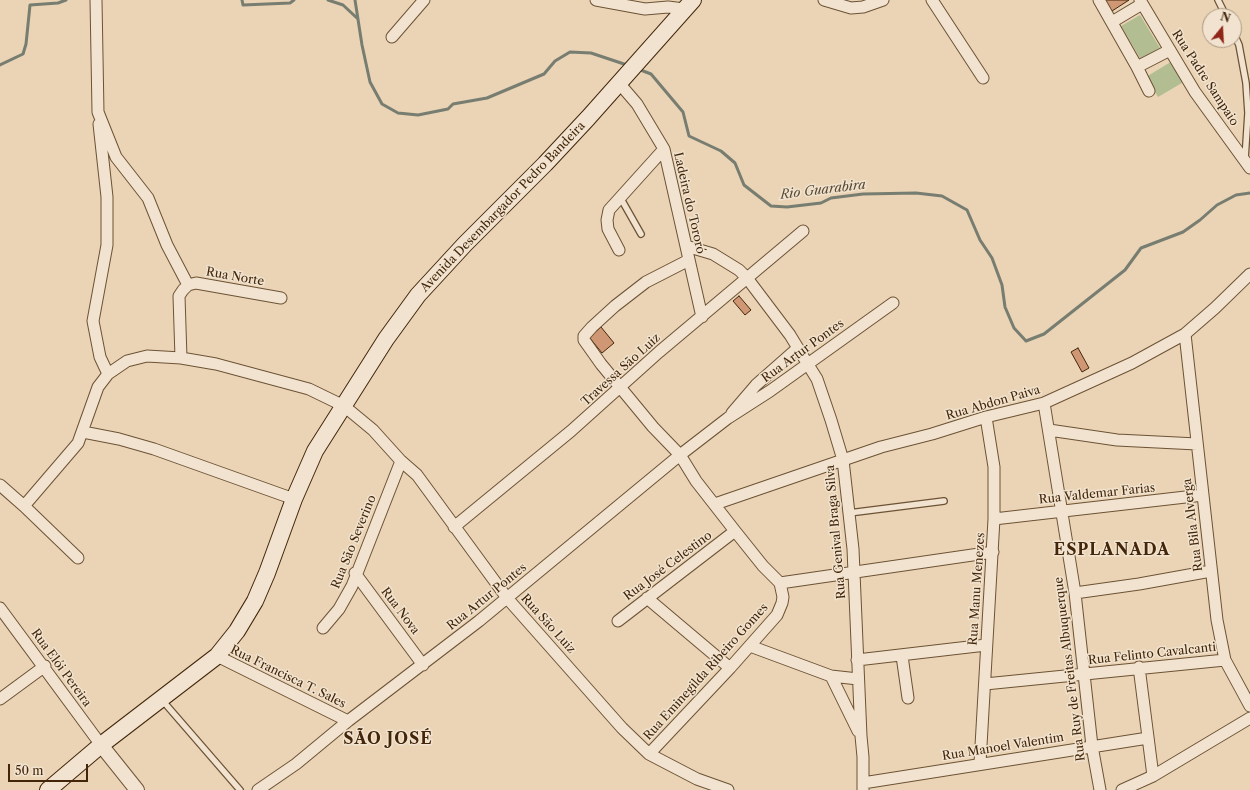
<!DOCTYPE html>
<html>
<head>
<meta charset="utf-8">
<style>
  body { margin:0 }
  #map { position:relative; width:1250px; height:790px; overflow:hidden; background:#ead4b5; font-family:"Libre Caslon Text",serif }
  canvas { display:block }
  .north { position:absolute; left:1202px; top:8px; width:40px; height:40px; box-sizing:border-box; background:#f1e3cf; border:1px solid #ab9780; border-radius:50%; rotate:18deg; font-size:11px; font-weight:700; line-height:16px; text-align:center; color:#43260a }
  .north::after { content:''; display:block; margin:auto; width:14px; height:18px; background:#8f2418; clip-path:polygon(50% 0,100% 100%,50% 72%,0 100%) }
  .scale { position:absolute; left:8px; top:764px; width:80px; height:18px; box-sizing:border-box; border:2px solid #43260a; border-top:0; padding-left:5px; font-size:12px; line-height:14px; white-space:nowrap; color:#43260a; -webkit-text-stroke:3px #f1e3cf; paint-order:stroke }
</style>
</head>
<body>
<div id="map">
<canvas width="1250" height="790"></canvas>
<div class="north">N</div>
<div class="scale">50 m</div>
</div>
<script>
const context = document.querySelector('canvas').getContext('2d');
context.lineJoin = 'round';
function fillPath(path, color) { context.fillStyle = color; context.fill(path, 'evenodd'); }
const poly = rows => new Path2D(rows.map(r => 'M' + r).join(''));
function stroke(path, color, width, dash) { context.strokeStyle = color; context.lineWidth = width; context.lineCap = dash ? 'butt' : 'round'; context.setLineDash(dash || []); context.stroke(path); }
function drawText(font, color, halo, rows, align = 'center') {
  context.font = font + ' "Libre Caslon Text",serif'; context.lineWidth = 3; context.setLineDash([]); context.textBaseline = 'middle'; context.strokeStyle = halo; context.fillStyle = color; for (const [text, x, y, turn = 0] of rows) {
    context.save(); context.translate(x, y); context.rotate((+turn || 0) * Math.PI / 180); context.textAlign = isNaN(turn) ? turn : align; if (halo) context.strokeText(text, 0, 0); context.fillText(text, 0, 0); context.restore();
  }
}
fillPath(poly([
  [1140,15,1160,48,1141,60,1121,26],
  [1174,60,1187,80,1158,97,1146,77]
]), '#b2be91');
stroke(poly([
  [242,0,243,5,290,3,294,0],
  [328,0,343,5,358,19],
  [355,0,362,45,370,82,382,104,398,113,418,115,448,109,453,104,487,98,544,74,555,61,570,52,591,53,627,65],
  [0,65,23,54,26,44,30,5,58,3,66,0],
  [638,69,651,74,683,112,689,136,721,151,735,163,744,185,771,206,787,207,821,203,831,198,863,194,916,193,942,196,967,210,980,240,992,258,1002,285,1005,307,1014,328,1026,341,1044,334,1125,270,1141,248,1183,232,1200,220,1217,205,1236,195,1250,193]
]), '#777d70', 3);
const building = poly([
  [1102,0,1129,0,1109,13,1102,0],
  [739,296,751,310,745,315,733,301,739,296],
  [601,327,614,343,602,353,589,337,601,327],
  [1078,348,1089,368,1082,372,1071,352,1078,348]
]);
fillPath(building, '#d09774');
stroke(building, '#43260a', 1);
const service = poly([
  [1218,0,1226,16],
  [1234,34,1239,45,1246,83,1248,113,1245,159],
  [620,197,641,234],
  [849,513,944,501],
  [162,700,240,790]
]);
const minor = poly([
  [96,0,98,112,116,157,148,198,167,245,188,285],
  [596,0,645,9,668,7,684,9],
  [824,0,851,8,863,7,883,0],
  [932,0,983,78],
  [1099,0,1137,67,1149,91],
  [1140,0,1195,92,1250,168],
  [1112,22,1142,4],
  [392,37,424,0],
  [1137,67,1170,50],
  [619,83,637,104,664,149,702,317],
  [99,124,107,197,107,245,93,321,100,357,108,374],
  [686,246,713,254,739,270,747,278,790,335,807,363,817,379,831,420,843,460,853,549,861,736,863,757,863,790],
  [619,250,608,229,607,220,609,210,664,149],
  [1185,334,1217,620,1225,660,1250,706],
  [181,358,179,296,183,290,188,285,196,283,281,298],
  [1044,403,1075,593,1092,746,1100,790],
  [732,413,756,385,798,348],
  [1049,430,1117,440,1197,444],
  [83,432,119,439,154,449,294,499],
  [0,485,24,506,78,443,98,387,108,374,127,361,147,356,181,358,216,364,309,389,344,406,373,430,401,461,417,475,507,598,622,728,649,754,697,779,728,790],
  [715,504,881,447,932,434,986,417,1044,403,1132,363,1185,334,1215,308,1250,274],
  [24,506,78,558],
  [994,519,1203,495],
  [454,527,571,431,659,352,803,231],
  [355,573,423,665],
  [780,583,993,552],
  [1075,593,1139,584,1211,571],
  [647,598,730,668],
  [0,608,101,745],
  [618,621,735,531],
  [323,628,339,609,352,586,401,461],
  [750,646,831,676,858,679],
  [217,656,348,721],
  [902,656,908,698],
  [857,660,986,645],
  [1139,667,1153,776],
  [831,676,858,731],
  [985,684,1225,660],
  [0,699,45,666],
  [649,754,730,668,777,615,782,603,783,597,780,583,763,566,735,531,696,481,680,455,653,427,601,364,584,340,584,336,592,327,615,306,646,282,689,260],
  [980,763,994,519,994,467,986,417],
  [863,783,1148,738],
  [258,790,296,764,348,721,479,621,680,455,728,418,770,391,893,303],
  [1122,790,1153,776,1250,718]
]);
const tertiary = poly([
  [101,745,137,790]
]);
const secondary = poly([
  [48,790,101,745,217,656,237,631,255,601,267,573,294,499,315,451,386,339,418,295,465,244,545,164,588,118,693,0]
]);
stroke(service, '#6d5235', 8);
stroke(minor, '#6d5235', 13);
stroke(tertiary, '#6d5235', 16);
stroke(secondary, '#43260a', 18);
stroke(service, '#f1e3cf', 5.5);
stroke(minor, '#f1e3cf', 11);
stroke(tertiary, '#f1e3cf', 14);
stroke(secondary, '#f1e3cf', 16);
drawText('12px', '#43260a', '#f1e3cf', [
  ["Rua Padre Sampaio",1205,78,57],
  ["Ladeira do Tororó",689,203,77],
  ["Avenida Desembargador Pedro Bandeira",503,207,-46],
  ["Rua Norte",235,277,10],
  ["Rua Artur Pontes",803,351,-36],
  ["Travessa São Luiz",621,370,-42],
  ["Rua Abdon Paiva",993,403,-16],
  ["Rua Valdemar Farias",1097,494,-6],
  ["Rua Bila Alverga",1193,525,-97],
  ["Rua Genival Braga Silva",836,532,-95],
  ["Rua São Severino",354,542,-68],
  ["Rua José Celestino",668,566,-37],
  ["Rua Manu Menezes",977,589,-86],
  ["Rua Artur Pontes",487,597,-39],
  ["Rua Nova",400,611,53],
  ["Rua São Luiz",548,624,48],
  ["Rua Felinto Cavalcanti",1152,654,-6],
  ["Rua Elói Pereira",61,668,54],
  ["Rua Ruy de Freitas Albuquerque",1070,669,-97],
  ["Rua Eminegilda Ribeiro Gomes",706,672,-48],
  ["Rua Francisca T. Sales",288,677,26],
  ["Rua Manoel Valentim",1003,747,-9]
]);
drawText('italic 13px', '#584a34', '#f1e3cf', [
  ["Rio Guarabira",823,190,-7]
]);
context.letterSpacing = '1px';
drawText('bold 16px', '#43260a', '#f1e3cf', [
  ["ESPLANADA",1112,550],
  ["SÃO JOSÉ",388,739]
]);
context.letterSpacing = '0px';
</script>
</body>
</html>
